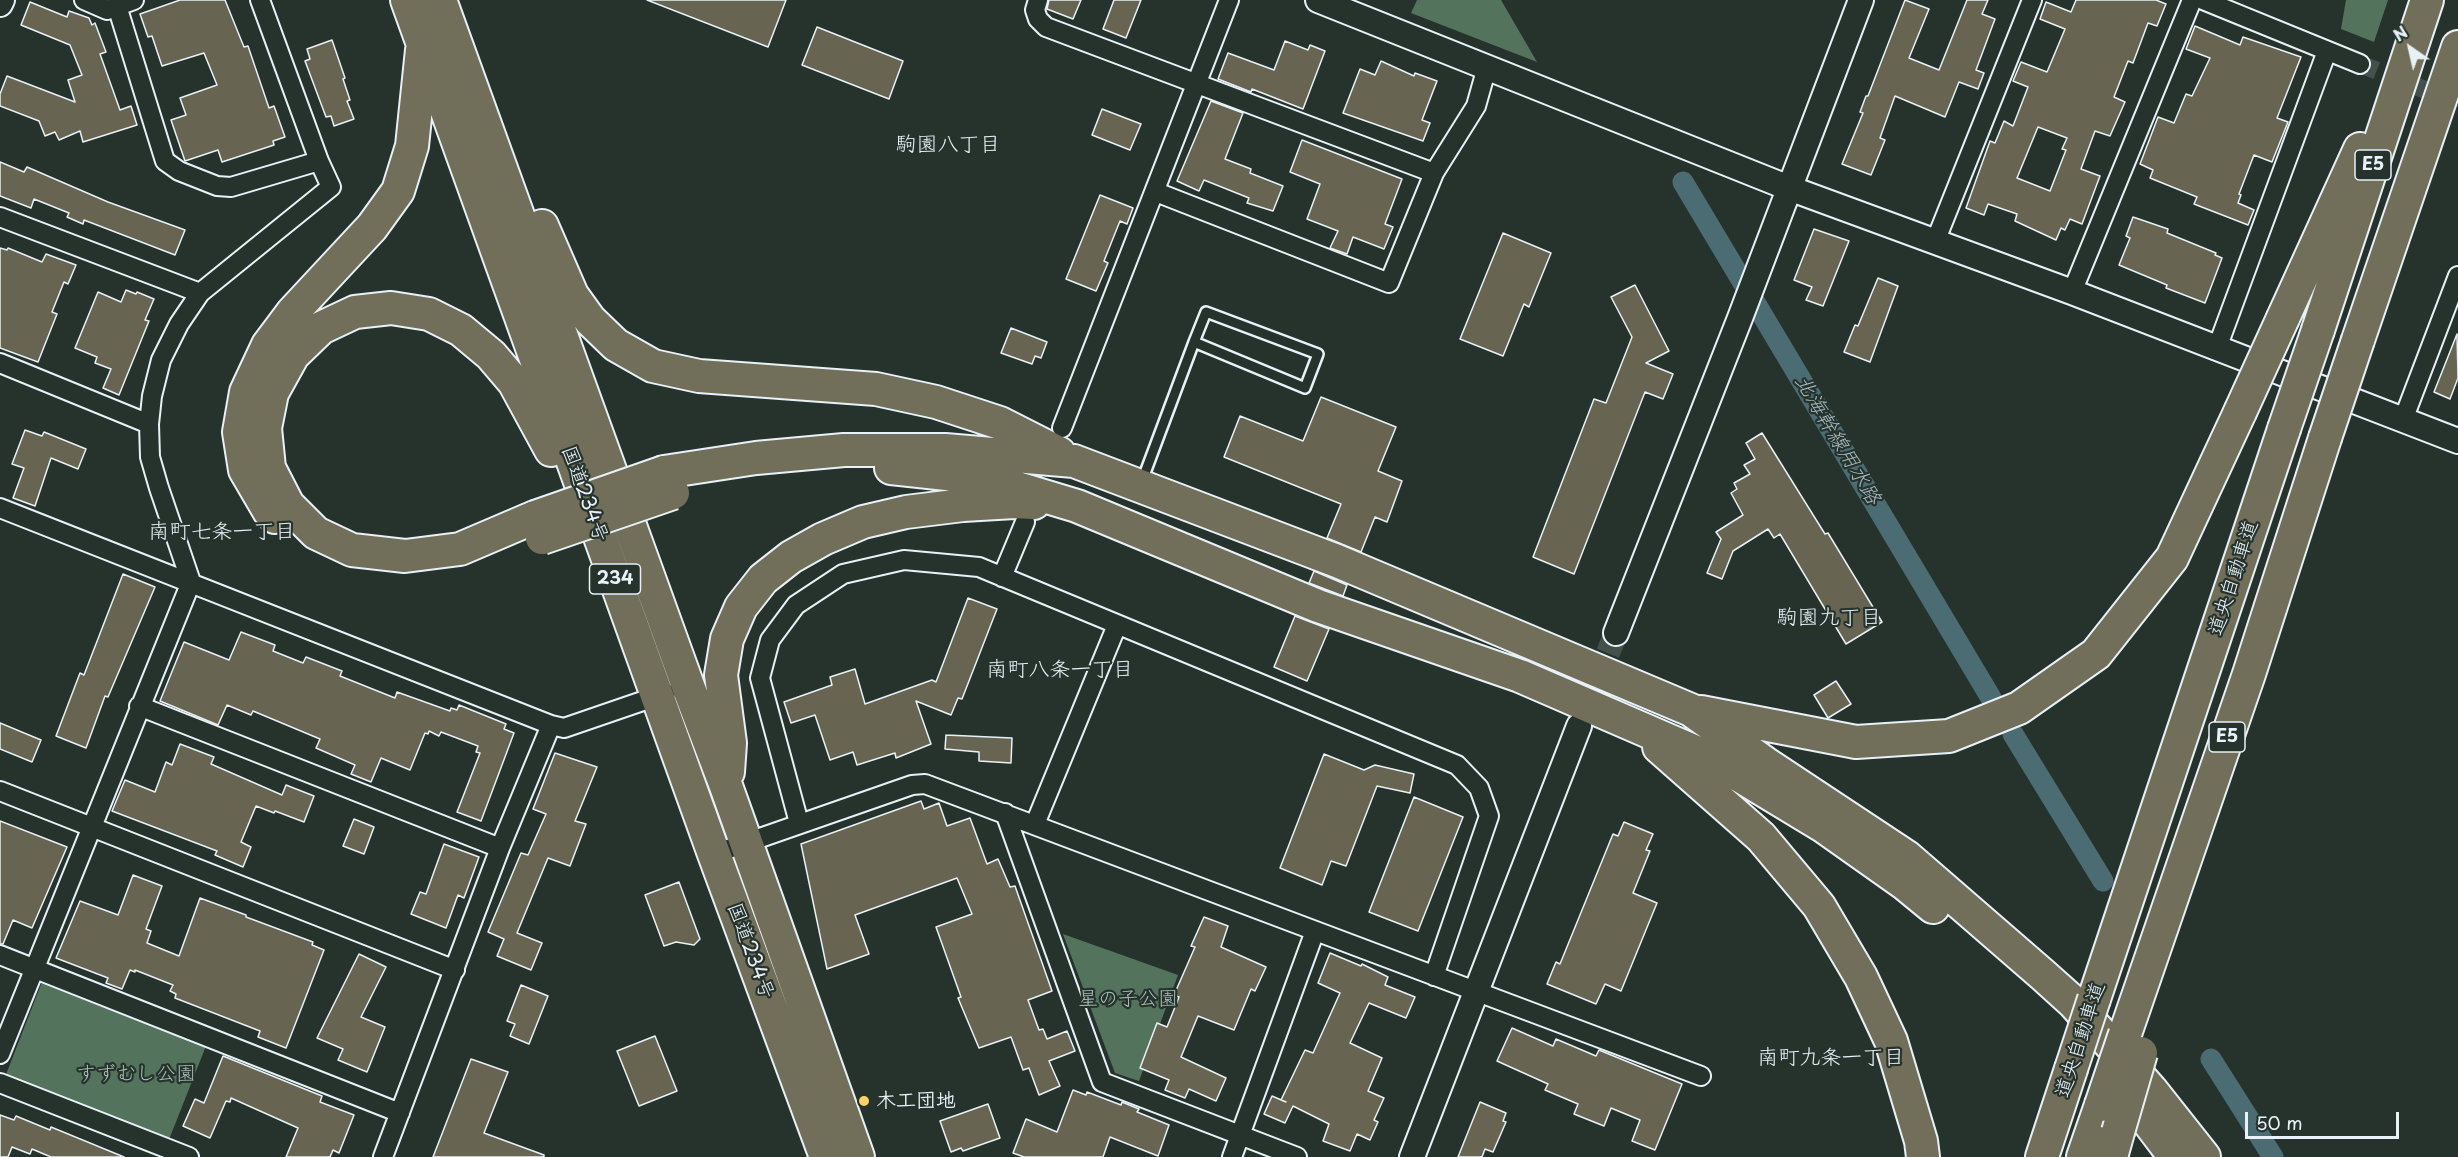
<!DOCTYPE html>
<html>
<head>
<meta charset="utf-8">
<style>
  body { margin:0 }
  #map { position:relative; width:2458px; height:1157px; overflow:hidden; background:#26332d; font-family:"Playpen Sans",sans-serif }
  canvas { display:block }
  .north { position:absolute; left:2380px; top:18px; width:60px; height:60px; -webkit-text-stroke:4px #26332d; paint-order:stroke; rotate:326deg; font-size:16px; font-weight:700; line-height:24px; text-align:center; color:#e8f1f8 }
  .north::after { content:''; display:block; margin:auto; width:21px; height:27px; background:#e8f1f8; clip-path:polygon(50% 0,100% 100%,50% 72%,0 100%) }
  .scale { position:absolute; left:2245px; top:1112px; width:154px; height:27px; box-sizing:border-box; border:3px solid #e8f1f8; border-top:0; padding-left:8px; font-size:18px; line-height:21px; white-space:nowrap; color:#e8f1f8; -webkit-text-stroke:4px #26332d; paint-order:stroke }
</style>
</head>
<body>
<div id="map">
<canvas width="2458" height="1157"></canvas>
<div class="north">N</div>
<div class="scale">50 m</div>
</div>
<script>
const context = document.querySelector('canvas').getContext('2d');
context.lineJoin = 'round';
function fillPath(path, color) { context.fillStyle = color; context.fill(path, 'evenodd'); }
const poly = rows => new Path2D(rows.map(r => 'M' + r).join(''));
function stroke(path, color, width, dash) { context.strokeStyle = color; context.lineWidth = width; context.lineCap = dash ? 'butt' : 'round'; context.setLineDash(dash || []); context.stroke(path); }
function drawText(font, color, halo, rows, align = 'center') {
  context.font = font + ' "Playpen Sans","Klee One",sans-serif'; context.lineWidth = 4.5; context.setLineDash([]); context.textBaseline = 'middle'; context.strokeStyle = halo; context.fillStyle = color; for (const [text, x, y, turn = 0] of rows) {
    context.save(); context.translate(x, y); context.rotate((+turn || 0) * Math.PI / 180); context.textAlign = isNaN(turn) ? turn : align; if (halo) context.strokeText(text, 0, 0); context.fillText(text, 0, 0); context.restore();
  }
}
fillPath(poly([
  [1417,0,1501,0,1537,62,1411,13],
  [2346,0,2388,0,2374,42,2341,29],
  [1063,934,1178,975,1139,1081,1115,1073],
  [42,982,206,1046,168,1142,5,1077]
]), '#54735c');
stroke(poly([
  [1683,182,1991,698],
  [2013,734,2103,881],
  [2211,1059,2273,1157]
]), '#4b6c72', 21);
const building = poly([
  [180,0,225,0,244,47,248,46,269,108,274,106,285,137,273,141,274,145,222,162,218,150,185,161,171,120,186,115,180,98,217,85,204,53,162,66,152,36,148,37,140,14,180,0],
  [647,0,786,0,768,47,647,0],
  [1049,0,1081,0,1073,19,1047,9,1049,0],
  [1114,0,1141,0,1126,38,1103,29,1114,0],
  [1905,0,1929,9,1909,58,1939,70,1967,0,1988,0,1982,14,1995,19,1976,70,1984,73,1978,89,1959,82,1945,117,1895,96,1880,138,1885,140,1871,175,1842,164,1863,113,1860,112,1866,96,1868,96,1905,0],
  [2076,0,2156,0,2166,4,2157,26,2148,23,2133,63,2128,61,2114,97,2125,102,2110,136,2095,131,2081,169,2100,176,2082,224,2070,219,2065,230,2061,228,2056,240,2015,221,2017,214,1988,204,1984,215,1966,208,1990,141,1995,143,2004,121,2013,126,2028,87,2013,81,2021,62,2047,72,2065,29,2040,19,2046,2,2071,12,2076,0],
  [2038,127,2067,138,2062,149,2066,150,2050,191,2017,178,2038,127],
  [30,2,67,17,69,11,89,18,92,25,95,23,106,52,100,54,120,110,131,106,137,125,83,142,80,131,59,140,55,132,45,136,39,121,0,106,0,94,7,76,75,102,68,80,82,75,70,45,21,25,30,2],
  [2195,26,2240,45,2243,37,2301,57,2277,118,2288,122,2272,162,2254,155,2239,194,2241,195,2238,203,2254,210,2248,225,2194,204,2197,197,2150,178,2153,170,2140,164,2158,117,2174,123,2186,94,2192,96,2210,58,2186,49,2195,26],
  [817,27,903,61,889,99,802,65,817,27],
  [332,40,345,78,343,79,350,100,347,101,354,119,334,126,331,116,326,117,305,61,310,59,307,49,332,40],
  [1285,41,1308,50,1310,45,1325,51,1303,109,1252,89,1251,92,1218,79,1228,53,1274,70,1285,41],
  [1381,61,1414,76,1415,73,1437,81,1422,120,1430,123,1423,141,1343,113,1360,69,1375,75,1381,61],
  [1211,101,1243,113,1225,159,1251,169,1250,173,1283,186,1273,211,1247,203,1249,198,1204,180,1199,191,1177,181,1211,101],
  [1102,109,1141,124,1130,150,1092,135,1102,109],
  [1302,140,1402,179,1385,224,1393,227,1384,249,1353,237,1347,254,1330,248,1338,231,1307,219,1320,184,1290,172,1302,140],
  [0,162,24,172,27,167,108,202,185,230,175,255,84,220,83,224,67,217,69,213,34,199,31,208,0,196,0,162],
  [1100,195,1133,208,1127,224,1120,221,1104,261,1108,263,1096,291,1066,279,1100,195],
  [2133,217,2168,229,2167,233,2216,253,2215,255,2222,258,2205,303,2166,288,2167,285,2119,265,2130,238,2126,236,2133,217],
  [1814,229,1849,241,1823,306,1806,300,1812,287,1794,280,1814,229],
  [1503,233,1551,253,1529,307,1524,304,1503,356,1460,339,1503,233],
  [0,248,7,250,8,248,42,262,46,254,76,265,68,284,64,282,52,312,57,314,38,362,0,348,0,248],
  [1878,278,1898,286,1870,362,1844,352,1855,325,1858,326,1878,278],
  [1635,285,1669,351,1646,363,1673,374,1663,399,1645,392,1574,574,1533,557,1594,399,1606,403,1632,337,1611,297,1635,285],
  [126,290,136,294,137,292,154,299,145,320,149,321,119,395,103,388,111,369,95,363,97,357,75,348,98,292,121,302,126,290],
  [1011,328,1047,342,1041,358,1035,356,1032,364,1001,353,1011,328],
  [2457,334,2458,378,2450,399,2434,392,2457,334],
  [1321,397,1396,427,1378,471,1402,481,1387,522,1375,517,1361,552,1327,538,1341,504,1224,457,1240,416,1303,441,1321,397],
  [25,430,42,436,44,432,86,449,78,469,51,458,35,506,13,498,24,468,12,464,25,430],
  [1762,433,1825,534,1828,533,1882,622,1846,644,1780,534,1774,538,1768,529,1733,551,1722,579,1707,573,1721,539,1716,532,1743,515,1731,493,1737,489,1734,483,1750,474,1744,465,1755,459,1746,443,1762,433],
  [1314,571,1347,585,1343,596,1309,583,1314,571],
  [123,574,155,587,108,697,105,696,86,748,56,736,80,673,84,675,123,574],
  [968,598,997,609,962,699,958,698,951,715,916,701,931,744,896,758,895,753,857,765,853,752,830,760,815,715,791,723,784,702,832,685,830,677,855,669,865,704,932,680,936,682,968,598],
  [1295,616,1329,629,1307,681,1274,667,1295,616],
  [241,632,275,645,273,651,303,663,306,657,342,671,340,676,395,698,397,692,450,711,451,708,457,710,459,705,506,724,504,729,514,733,481,821,457,812,480,753,476,752,478,746,441,732,439,736,429,731,428,734,425,733,410,770,381,758,371,782,351,774,355,765,316,748,320,739,253,711,251,715,227,705,218,725,160,701,184,642,229,660,241,632],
  [1836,681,1851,704,1828,718,1814,695,1836,681],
  [0,723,41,740,32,762,0,749,0,723],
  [946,735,1012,738,1011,763,979,761,979,752,945,749,946,735],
  [180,744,214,757,211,764,282,795,286,785,314,796,304,822,275,811,274,813,256,806,241,842,251,847,243,867,215,855,217,851,112,811,125,780,155,792,166,762,172,765,180,744],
  [555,753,597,767,575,821,586,824,570,866,548,858,517,933,542,943,531,970,497,956,504,939,488,932,521,853,528,855,546,814,533,809,555,753],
  [1324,754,1364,770,1375,765,1414,774,1410,793,1377,786,1346,866,1331,861,1322,885,1280,868,1324,754],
  [1414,797,1463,817,1418,931,1369,912,1414,797],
  [921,801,924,809,939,803,947,826,970,818,987,864,998,859,1010,887,1015,886,1052,991,1028,1000,1039,1030,1043,1029,1047,1039,1067,1031,1075,1051,1049,1061,1060,1086,1039,1095,1029,1068,1023,1070,1011,1037,979,1048,958,998,961,997,936,927,972,914,957,878,855,915,869,954,827,969,801,844,921,801],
  [354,819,374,827,364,854,343,846,354,819],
  [0,821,67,847,32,928,13,920,3,944,0,944,0,821],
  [1624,822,1653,834,1646,850,1650,851,1633,893,1657,903,1621,991,1605,984,1596,1004,1547,984,1556,962,1560,964,1613,834,1618,836,1624,822],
  [444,844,479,857,464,898,458,895,446,928,411,914,420,892,426,894,444,844],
  [133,875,162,886,146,929,151,931,147,943,179,956,200,898,246,915,246,917,313,942,312,945,324,950,286,1048,258,1037,260,1031,175,998,176,994,170,991,173,985,135,970,135,972,130,970,122,989,106,983,108,978,56,958,80,901,118,915,133,875],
  [679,882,700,939,694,945,676,942,664,946,645,895,679,882],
  [1204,917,1228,926,1221,947,1266,967,1255,991,1251,989,1234,1030,1198,1016,1181,1057,1226,1078,1216,1101,1189,1089,1185,1098,1165,1090,1169,1080,1140,1068,1157,1023,1167,1027,1179,997,1174,995,1195,947,1191,946,1204,917],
  [1330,953,1361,966,1362,964,1388,977,1385,985,1415,997,1406,1018,1369,1003,1350,1043,1382,1058,1368,1091,1384,1098,1374,1120,1378,1122,1370,1140,1357,1134,1350,1151,1323,1141,1329,1124,1293,1106,1285,1123,1264,1114,1272,1096,1286,1102,1281,1100,1305,1050,1313,1053,1340,993,1318,983,1330,953],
  [359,954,386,967,361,1017,385,1027,367,1072,338,1060,343,1049,317,1038,359,954],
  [521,985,548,996,529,1044,510,1036,515,1024,507,1021,521,985],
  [1512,1028,1553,1046,1556,1039,1596,1056,1599,1050,1682,1084,1655,1150,1632,1141,1640,1120,1611,1108,1604,1126,1574,1114,1578,1104,1545,1090,1548,1084,1497,1061,1512,1028],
  [655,1036,677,1091,639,1106,617,1051,655,1036],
  [223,1056,322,1096,320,1102,354,1115,339,1153,333,1150,330,1157,286,1157,298,1128,231,1098,230,1102,226,1101,210,1138,183,1126,195,1099,204,1103,223,1056],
  [471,1059,508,1072,484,1133,544,1155,544,1157,433,1157,471,1059],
  [1073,1090,1086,1095,1087,1092,1121,1105,1122,1102,1139,1109,1137,1112,1169,1125,1158,1156,1110,1137,1103,1157,1024,1157,1013,1153,1026,1119,1057,1132,1073,1090],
  [1480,1102,1506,1113,1503,1121,1506,1122,1493,1152,1485,1149,1482,1157,1458,1157,1480,1102],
  [988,1104,1000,1138,963,1151,961,1148,951,1152,940,1121,988,1104],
  [0,1115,14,1120,16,1116,50,1130,51,1127,124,1157,51,1157,32,1149,30,1154,12,1147,8,1157,0,1157,0,1115]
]);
fillPath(building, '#676551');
stroke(building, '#e8f1f8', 1.5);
stroke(poly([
  [2360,64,2458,103]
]), '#43504b', 18, [18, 9]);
stroke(poly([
  [1581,720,1616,633]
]), '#43504b', 24, [24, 12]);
const lane = poly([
  [1142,481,1194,342,1305,388,1318,354,1206,312,1194,342]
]);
const street = poly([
  [84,0,107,10,134,0],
  [1038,0,1035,10,1038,19,1046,27,1434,173],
  [2203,0,2360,64],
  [117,6,165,161,179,171,217,186,231,187,319,161],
  [1156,192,1389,283,1434,173,1476,106,1487,67],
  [0,217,200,293],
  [1935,242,2032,0],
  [2072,292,2192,0],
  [2217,348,2327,51],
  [0,363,149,424],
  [2403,420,2458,276],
  [1062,428,1229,0],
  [0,508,551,725],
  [1002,577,1025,522],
  [139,706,500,848],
  [0,791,455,970],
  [1005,813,1102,1082,1297,1157],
  [799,823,760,678,770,640,796,605,843,574,904,560,979,567,1457,765,1479,788,1489,816,1434,976],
  [1035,824,1117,625],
  [714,854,912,785,925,784,1701,1076],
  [0,955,400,1113],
  [0,1054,191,582,159,488,150,457,149,424,152,396,161,360,179,324,200,293,331,187,319,161,260,0],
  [0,1083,189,1157],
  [383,1157,500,848,551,725,564,728,666,693],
  [1232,1157,1315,931]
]);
const secondary = poly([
  [1318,0,1789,188,2072,292,2458,441],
  [0,4,2,0],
  [1616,633,1740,318,1861,0],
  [1412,1157,1579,726]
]);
const highway = poly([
  [407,0,714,854,826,1157],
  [440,0,688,686,726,786,858,1157],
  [542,226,572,295,590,320,616,345,653,366,699,376,876,389,936,402,1000,423,1059,453],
  [2283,318,2360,149],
  [2318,330,2427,0],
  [2358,340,2458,47],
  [891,468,984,478,1077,506,1318,606,1520,676,1714,760,1823,826,1905,884,1933,907],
  [664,472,756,458,844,450,945,450,1074,461,1337,561,1691,710,1765,763,1907,857,2043,975,2073,1002,2151,1090,2204,1157],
  [275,517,269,511,245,470,239,432,246,392,268,345,292,313,372,227,398,191,412,146,422,50],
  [535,517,460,549,405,556,352,550,316,533,288,505,269,468,265,428,272,393,293,355,321,328,355,312,391,308,429,314,461,330,491,355,514,382,551,450],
  [1701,712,1856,742,1949,736,2019,708,2096,654,2172,558,2240,412],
  [1659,747,1761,837,1819,906,1861,977,1891,1041,1921,1141,1923,1157],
  [728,772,730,743,721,675,727,639,741,607,763,579,791,557,823,539,863,522,906,512,963,505,1014,502,1034,503],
  [2094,999,2284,429],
  [2125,1034,2249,674,2325,438],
  [2138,1108,2175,1157],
  [2042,1157,2071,1069],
  [2083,1157,2101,1105],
  [2111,1157,2118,1132]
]);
stroke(lane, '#e8f1f8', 14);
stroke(street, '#e8f1f8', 22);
stroke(secondary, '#e8f1f8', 28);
stroke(highway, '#e8f1f8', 36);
stroke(lane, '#26332d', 9);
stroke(street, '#26332d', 18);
stroke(secondary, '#26332d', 24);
stroke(highway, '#716e59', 32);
const highwayBridge = poly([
  [2240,412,2283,318],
  [2284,429,2318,330],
  [2325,438,2358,340],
  [535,517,664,472],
  [542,538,673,493],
  [2071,1069,2094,999],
  [2101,1105,2125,1034],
  [2118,1132,2141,1053]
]);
stroke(highwayBridge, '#e8f1f8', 36, []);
stroke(highwayBridge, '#716e59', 32);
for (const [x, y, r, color] of [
  [864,1101,6,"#ffd166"]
]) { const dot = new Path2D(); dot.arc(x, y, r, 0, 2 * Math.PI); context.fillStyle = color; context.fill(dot); stroke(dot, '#26332d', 2); }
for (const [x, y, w] of [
  [2373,165,36],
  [615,579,51],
  [2227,737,36]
]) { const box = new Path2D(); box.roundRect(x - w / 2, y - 15, w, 30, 4.5); context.fillStyle = '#26332d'; context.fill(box); stroke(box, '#e8f1f8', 1.5); }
drawText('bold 18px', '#e8f1f8', null, [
  ["E5",2373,165],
  ["234",615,579],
  ["E5",2227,737]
]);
drawText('20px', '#e8f1f8', '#26332d', [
  ["国道234号",584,494,70],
  ["道央自動車道",2234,578,-72],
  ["国道234号",750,951,70],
  ["道央自動車道",2081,1040,-72]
]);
drawText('20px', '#adbfba', '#26332d', [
  ["星の子公園",1128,999],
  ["すずむし公園",136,1074]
]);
drawText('bold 20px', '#e8f1f8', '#26332d', [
  ["木工団地",876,1101]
], 'left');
drawText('21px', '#e8f1f8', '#26332d', [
  ["駒園八丁目",948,145],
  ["南町七条一丁目",222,532],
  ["駒園九丁目",1829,618],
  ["南町八条一丁目",1060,670],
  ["南町九条一丁目",1831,1058]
]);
drawText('italic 21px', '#a9bcc2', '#26332d', [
  ["北海幹線用水路",1837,440,59]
]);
</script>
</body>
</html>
